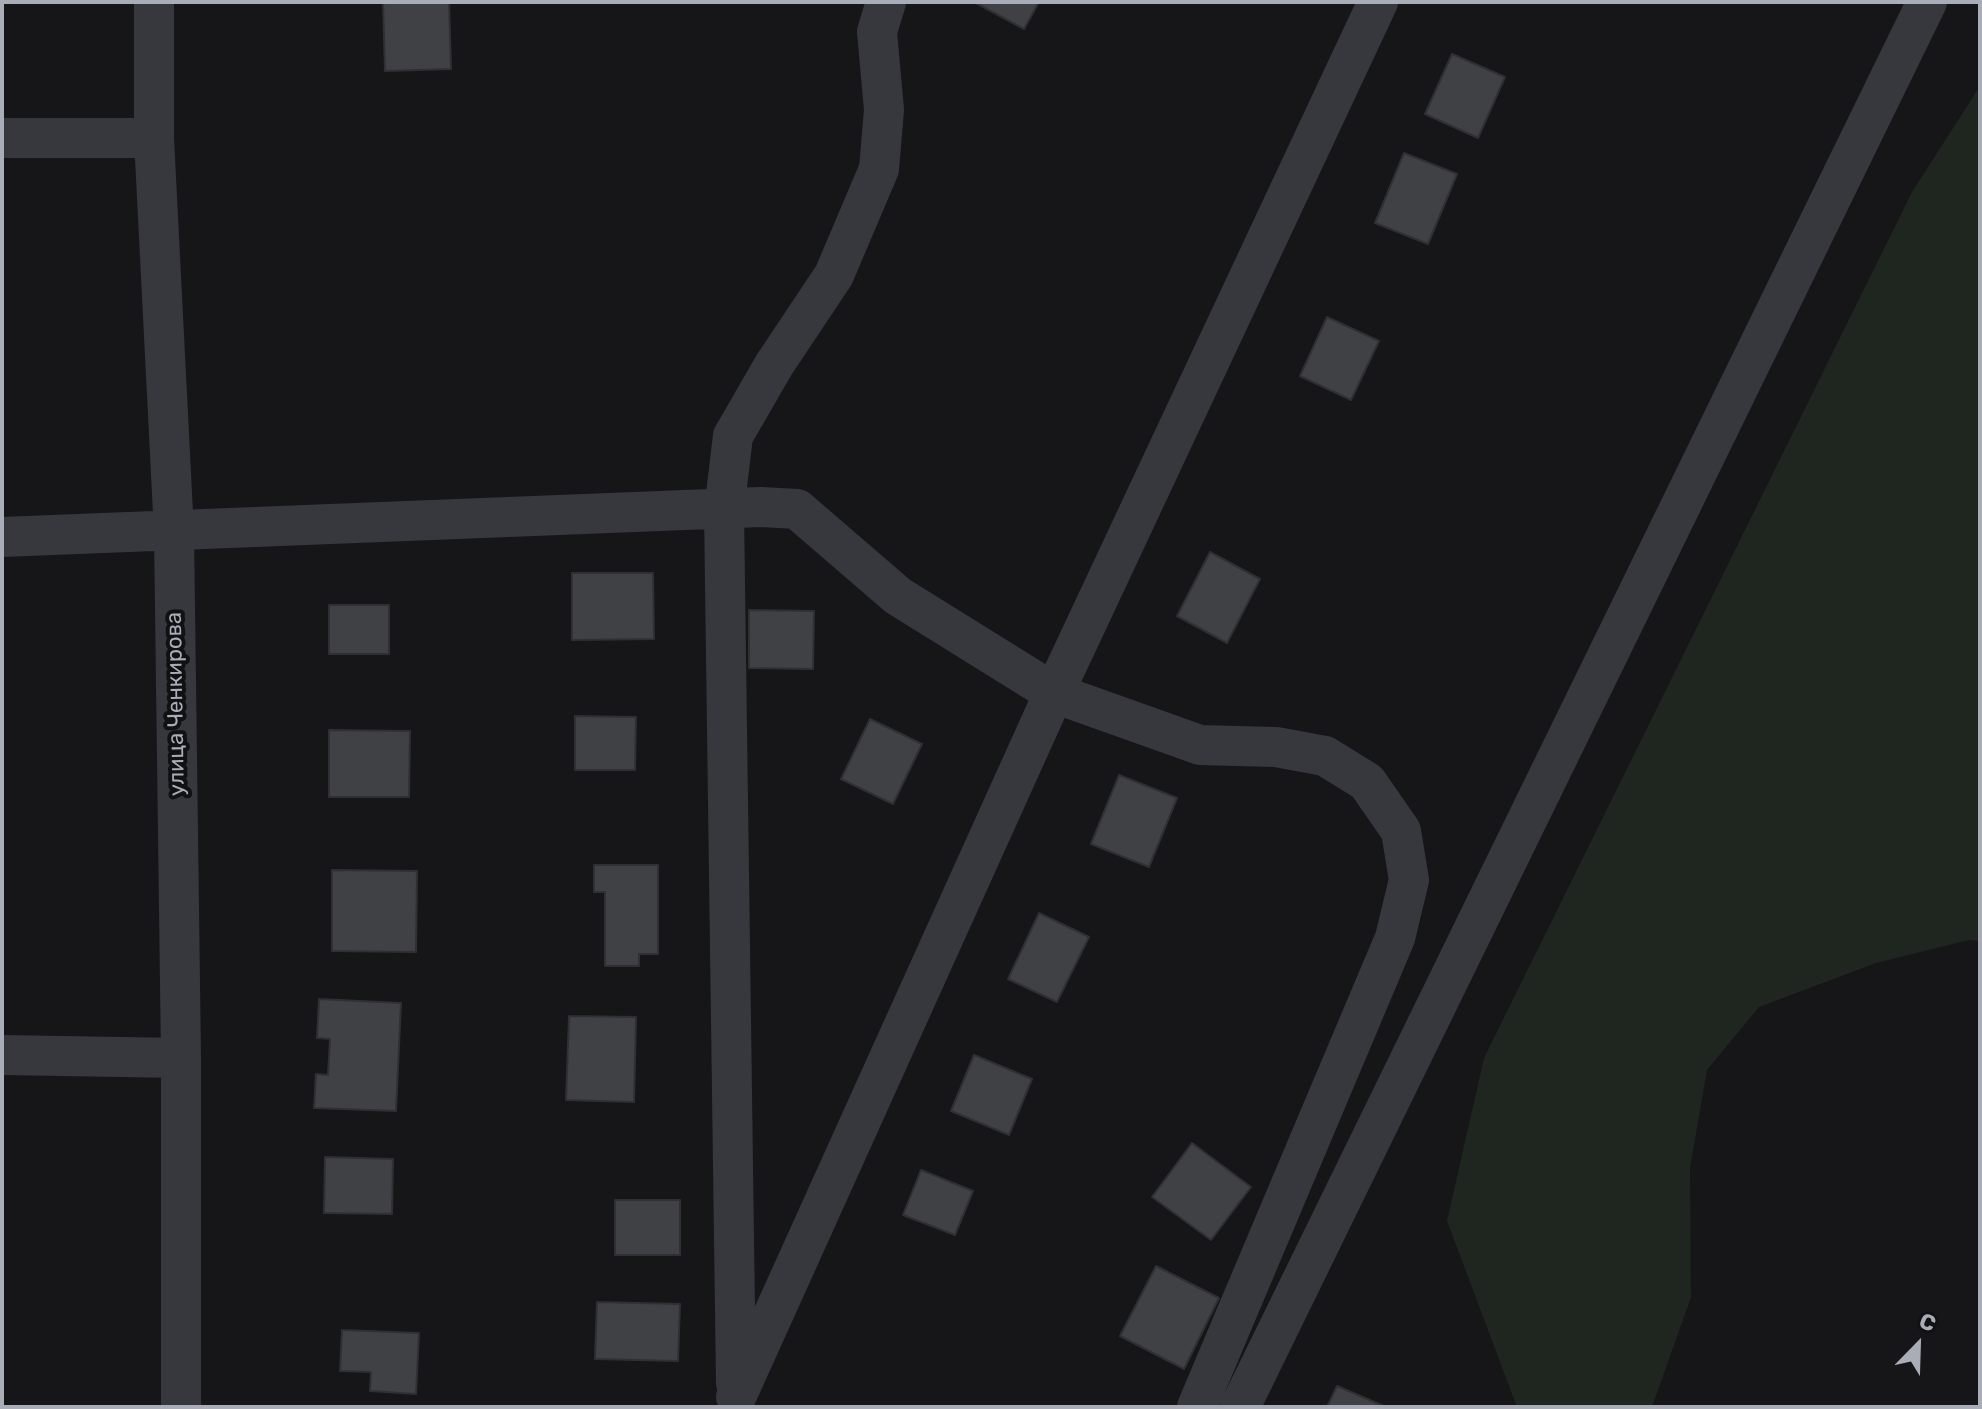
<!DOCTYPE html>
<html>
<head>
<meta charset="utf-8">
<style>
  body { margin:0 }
  #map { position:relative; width:1982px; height:1409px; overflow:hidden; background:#161618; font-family:Rubik,sans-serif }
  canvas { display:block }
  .frame { position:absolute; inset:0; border:4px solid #a8adb8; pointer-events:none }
  .north { position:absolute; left:1878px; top:1305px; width:80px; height:80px; -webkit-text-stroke:6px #111113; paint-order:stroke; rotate:23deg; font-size:22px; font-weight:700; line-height:32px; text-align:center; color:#a8adb8 }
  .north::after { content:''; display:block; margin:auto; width:28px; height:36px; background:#a8adb8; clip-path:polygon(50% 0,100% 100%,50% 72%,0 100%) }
</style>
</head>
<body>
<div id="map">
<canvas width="1982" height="1409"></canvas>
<div class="frame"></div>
<div class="north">С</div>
</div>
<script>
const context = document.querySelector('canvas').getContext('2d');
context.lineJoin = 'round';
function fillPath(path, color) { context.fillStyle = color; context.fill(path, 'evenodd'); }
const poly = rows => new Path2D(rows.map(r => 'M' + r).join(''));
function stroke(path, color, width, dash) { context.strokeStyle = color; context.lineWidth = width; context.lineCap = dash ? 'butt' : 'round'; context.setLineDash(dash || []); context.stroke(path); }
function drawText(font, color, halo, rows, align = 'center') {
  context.font = font + ' Rubik,sans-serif'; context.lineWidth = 8; context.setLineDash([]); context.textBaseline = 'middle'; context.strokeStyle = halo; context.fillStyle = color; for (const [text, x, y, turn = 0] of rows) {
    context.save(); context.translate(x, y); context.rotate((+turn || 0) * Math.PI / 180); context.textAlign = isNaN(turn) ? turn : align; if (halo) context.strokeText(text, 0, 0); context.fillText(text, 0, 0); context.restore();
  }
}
fillPath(poly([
  [1980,86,1980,941,1969,940,1876,963,1759,1007,1707,1070,1690,1168,1691,1297,1652,1407,1517,1407,1447,1221,1484,1058,1912,192]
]), '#1e261f');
const building = poly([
  [383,2,449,2,451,69,385,71,383,2],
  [974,2,1039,2,1024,29,974,2],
  [1452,54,1505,77,1478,138,1425,114,1452,54],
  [1404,153,1457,174,1428,244,1375,223,1404,153],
  [1327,317,1379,341,1351,400,1300,376,1327,317],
  [1210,552,1260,579,1227,643,1177,616,1210,552],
  [572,573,653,573,654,639,572,640,572,573],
  [329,605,389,605,389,654,329,654,329,605],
  [749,610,814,611,813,669,749,668,749,610],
  [575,716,636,717,635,770,575,770,575,716],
  [870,719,922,744,893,804,841,779,870,719],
  [329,730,410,731,409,797,329,797,329,730],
  [1119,775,1177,798,1149,867,1091,844,1119,775],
  [594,865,658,865,658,954,639,954,639,966,605,966,605,892,594,892,594,865],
  [332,870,417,871,416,952,332,951,332,870],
  [1039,913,1089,937,1057,1002,1008,979,1039,913],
  [319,999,401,1003,396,1111,314,1108,316,1074,328,1075,330,1039,317,1038,319,999],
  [569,1016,636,1017,634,1102,566,1100,569,1016],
  [974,1055,1032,1079,1009,1135,951,1111,974,1055],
  [1192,1143,1251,1187,1211,1240,1152,1197,1192,1143],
  [325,1157,393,1159,392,1214,324,1213,325,1157],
  [921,1170,973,1191,955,1235,903,1215,921,1170],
  [615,1200,680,1200,680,1255,615,1255,615,1200],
  [1156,1266,1219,1298,1184,1369,1120,1336,1156,1266],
  [597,1302,680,1304,678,1361,595,1359,597,1302],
  [342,1330,419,1333,416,1394,370,1391,371,1372,340,1371,342,1330],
  [1337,1386,1386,1407,1327,1407,1337,1386]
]);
fillPath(building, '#404145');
stroke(building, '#303034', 2);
stroke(poly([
  [154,2,154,138,174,533,181,1058,181,1407],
  [2,138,154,138],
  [2,537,761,507,797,509,898,596,1054,693,1200,745,1276,747,1325,756,1367,782,1401,831,1409,880,1395,938,1197,1407],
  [2,1055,181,1058],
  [736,1383,724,511,733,436,774,365,834,275,879,169,884,110,877,32,886,2],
  [736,1397,1054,693,1378,2],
  [1240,1407,1927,2]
]), '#37383d', 40);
drawText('22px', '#a8adb8', '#111113', [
  ["улица Ченкирова",176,704,-91]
]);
</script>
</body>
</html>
